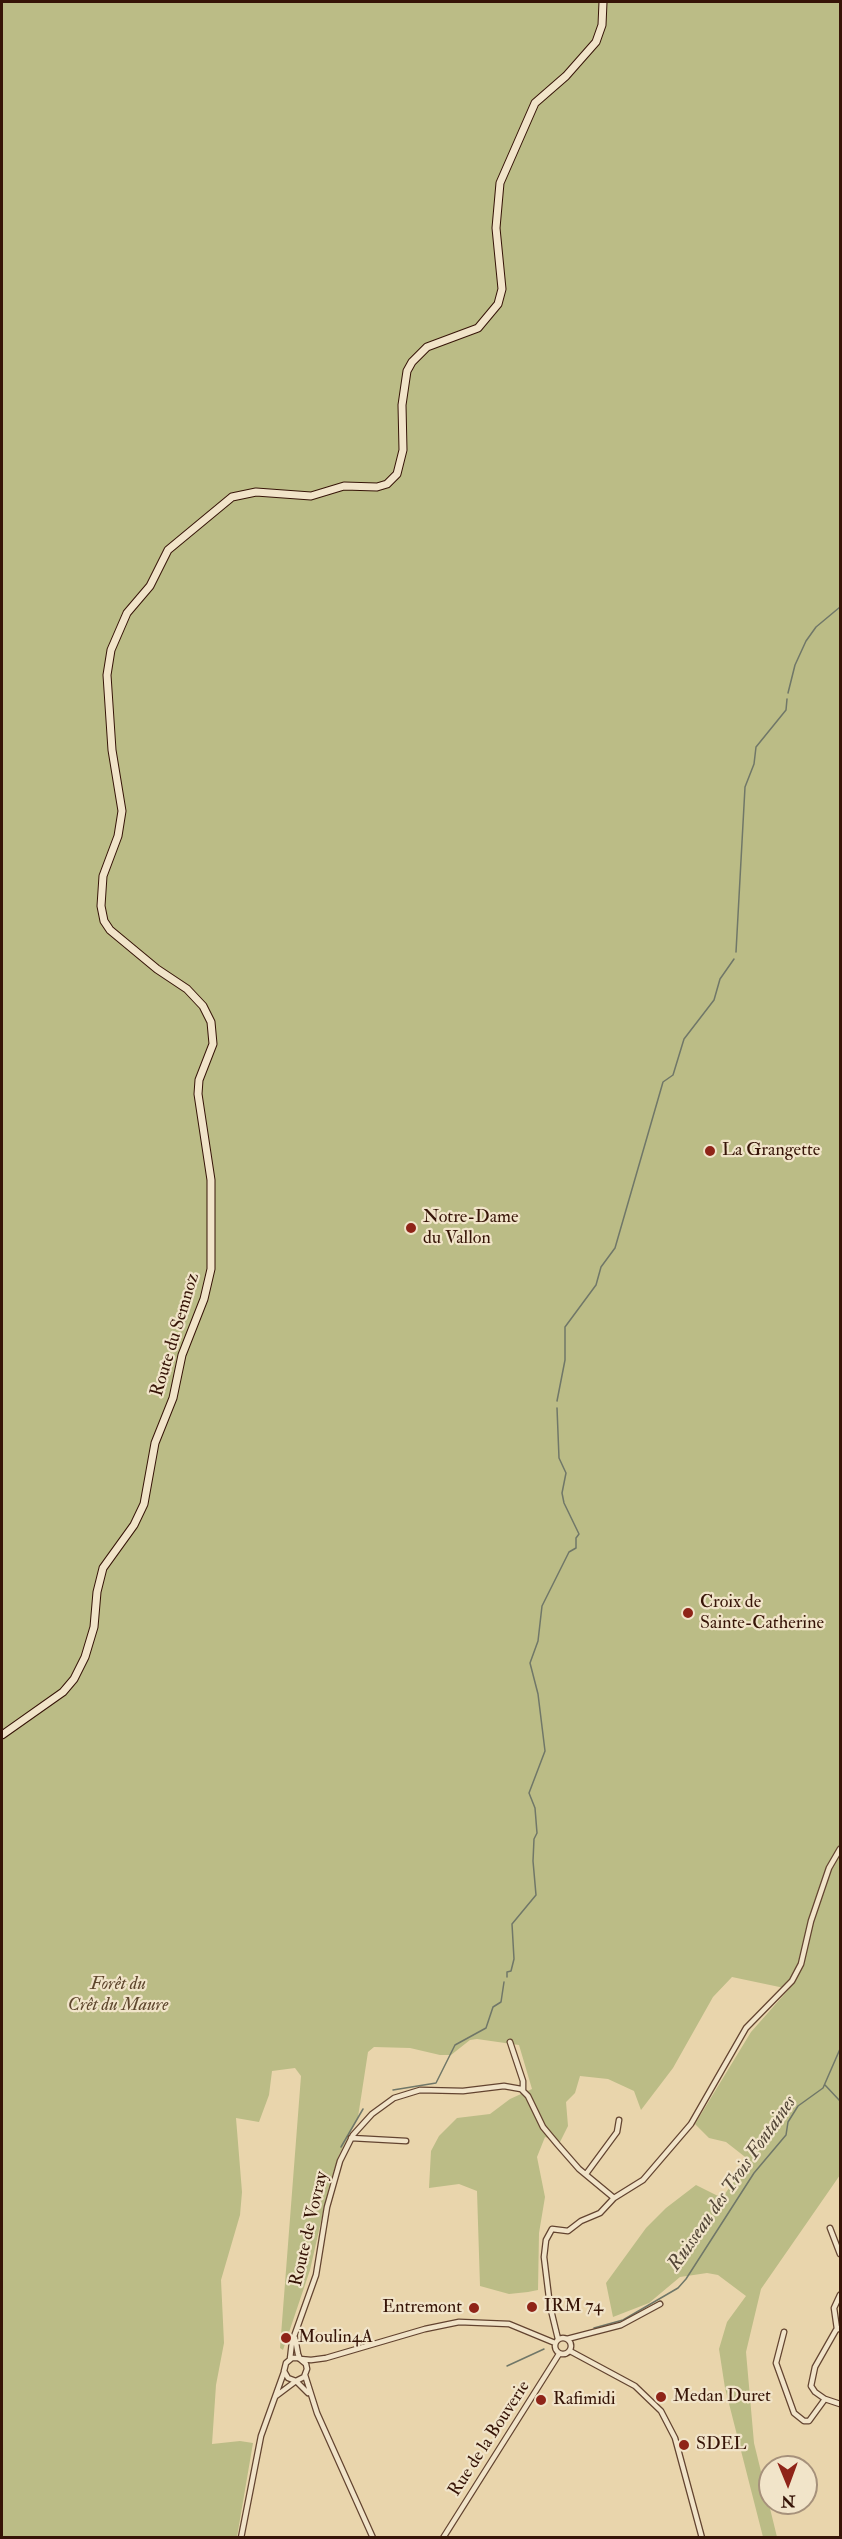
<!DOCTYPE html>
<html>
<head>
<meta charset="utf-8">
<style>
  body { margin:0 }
  #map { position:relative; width:842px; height:2539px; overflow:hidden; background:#e9d5ac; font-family:"IM FELL Double Pica",serif }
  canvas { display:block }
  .frame { position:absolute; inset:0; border:3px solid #361407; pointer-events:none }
  .north { position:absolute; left:758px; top:2455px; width:60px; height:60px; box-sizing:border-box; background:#f1e4c9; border:2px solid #a6917b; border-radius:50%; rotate:179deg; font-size:16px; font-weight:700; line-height:24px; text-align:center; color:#361407 }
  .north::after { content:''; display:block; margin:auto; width:21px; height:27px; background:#8f2418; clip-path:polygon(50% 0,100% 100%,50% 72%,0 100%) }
</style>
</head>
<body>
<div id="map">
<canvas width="842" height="2539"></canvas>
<div class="frame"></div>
<div class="north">N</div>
</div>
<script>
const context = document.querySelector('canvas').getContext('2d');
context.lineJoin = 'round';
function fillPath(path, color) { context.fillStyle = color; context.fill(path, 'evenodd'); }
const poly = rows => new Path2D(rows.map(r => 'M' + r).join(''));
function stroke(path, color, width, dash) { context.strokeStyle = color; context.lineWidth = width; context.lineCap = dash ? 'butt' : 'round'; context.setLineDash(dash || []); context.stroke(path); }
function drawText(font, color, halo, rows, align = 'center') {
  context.font = font + ' "IM FELL Double Pica",serif'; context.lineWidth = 4.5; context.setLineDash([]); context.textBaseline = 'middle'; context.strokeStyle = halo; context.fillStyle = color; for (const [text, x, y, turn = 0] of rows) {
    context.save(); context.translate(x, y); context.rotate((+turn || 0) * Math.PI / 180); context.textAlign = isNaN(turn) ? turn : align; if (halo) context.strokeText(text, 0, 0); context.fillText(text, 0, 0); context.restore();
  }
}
fillPath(poly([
  [2,2,840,2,840,2175,761,2289,746,2352,754,2443,777,2537,763,2537,725,2388,719,2349,727,2322,746,2296,718,2275,707,2273,680,2277,649,2303,613,2317,606,2283,646,2228,666,2208,696,2185,722,2198,749,2160,726,2142,709,2138,695,2124,751,2032,789,1989,732,1977,713,1997,673,2068,641,2110,634,2091,608,2079,580,2076,575,2093,566,2102,568,2126,560,2142,545,2137,537,2157,545,2197,539,2233,538,2290,528,2292,509,2294,480,2286,477,2191,459,2184,429,2188,431,2151,439,2136,457,2118,490,2114,510,2099,532,2089,519,2045,477,2039,470,2040,451,2055,440,2055,410,2048,374,2047,368,2052,358,2117,339,2155,329,2186,310,2270,283,2350,280,2348,301,2076,295,2068,272,2071,269,2095,259,2122,236,2118,242,2192,240,2215,221,2280,224,2343,216,2385,212,2444,240,2441,253,2443,237,2537,2,2538]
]), '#bbbc86');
stroke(poly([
  [788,693,795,665,806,641,816,627,840,607],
  [736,952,745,787,754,764,756,747,786,710,787,699],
  [557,1401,565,1360,565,1327,596,1285,601,1267,615,1248,663,1082,673,1075,684,1039,714,1000,720,979,734,959],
  [507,1977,507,1972,511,1971,514,1959,512,1924,536,1895,533,1861,534,1839,537,1833,535,1808,529,1793,545,1751,538,1694,530,1663,538,1641,542,1606,569,1552,576,1548,576,1538,579,1534,564,1503,562,1493,566,1473,559,1458,557,1408],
  [825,2085,840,2101],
  [393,2090,436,2083,455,2045,486,2028,493,2007,501,2002,504,1982],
  [341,2147,363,2109],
  [594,2328,623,2320,678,2288,686,2279,754,2173,786,2135,788,2122,798,2106,823,2088,840,2049],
  [507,2366,544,2349]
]), '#707768', 1.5);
const minor = poly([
  [510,2042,523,2081,523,2090],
  [351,2138,406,2141],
  [586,2174,617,2132,619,2120],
  [830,2228,840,2254],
  [840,2328,836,2330,815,2367,811,2386,815,2392,825,2399,840,2404],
  [837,2329,834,2308,840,2295],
  [784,2332,776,2363,794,2413,804,2421,809,2421,825,2399],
  '555 2346a8 8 0 1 1 16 0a8 8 0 1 1-16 0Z',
  [295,2338,298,2354,300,2359,306,2364,307,2369,304,2377,296,2381,288,2378,284,2371,286,2363,292,2358,298,2358,300,2359,311,2360,326,2358,425,2329,459,2322,509,2324,555,2343],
  [558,2339,550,2306,544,2257,546,2240,552,2229,568,2231,581,2221,600,2213,614,2198],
  [567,2339,621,2325,660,2304],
  [570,2351,635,2386,661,2411,675,2438,702,2538],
  [290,2359,292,2342,316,2275,327,2207,340,2161,353,2135,372,2114,394,2098,420,2090,463,2091,504,2086,521,2089,528,2096,543,2127,558,2145,579,2169,614,2198,643,2180,691,2124,746,2028,792,1981,801,1964,811,1921,829,1868,840,1849],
  [305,2375,317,2413,373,2538],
  [276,2396,296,2381,308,2393],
  [241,2538,261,2436,284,2372],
  [443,2538,559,2354]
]);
const secondary = poly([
  [2,1735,63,1692,74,1679,85,1657,94,1627,97,1592,103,1568,134,1525,144,1504,155,1443,173,1398,182,1355,204,1299,211,1269,211,1180,198,1094,199,1080,213,1044,211,1022,203,1006,187,989,157,969,110,930,104,921,101,906,103,876,118,836,122,811,112,750,107,675,111,650,127,613,150,586,168,550,232,497,256,492,311,496,344,486,377,487,387,484,397,474,403,450,402,405,407,371,412,362,427,347,478,328,498,304,502,289,496,228,500,183,535,103,566,76,596,42,602,25,603,2]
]);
stroke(minor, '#634430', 7);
stroke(secondary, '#361407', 9);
stroke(minor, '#f1e4c9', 4.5);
stroke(secondary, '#f1e4c9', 7);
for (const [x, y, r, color] of [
  [710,1151,6,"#8f2418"],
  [411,1228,6,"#8f2418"],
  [688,1613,6,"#8f2418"],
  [532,2307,6,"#8f2418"],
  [474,2308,6,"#8f2418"],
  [286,2338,6,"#8f2418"],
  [661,2397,6,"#8f2418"],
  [541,2400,6,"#8f2418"],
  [684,2445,6,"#8f2418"]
]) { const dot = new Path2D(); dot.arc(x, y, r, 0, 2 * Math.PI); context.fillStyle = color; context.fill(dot); stroke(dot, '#f1e4c9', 2); }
drawText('18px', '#361407', '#f1e4c9', [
  ["La Grangette",722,1151],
  ["Notre-Dame",423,1218],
  ["du Vallon",423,1239],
  ["Croix de",700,1603],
  ["Sainte-Catherine",700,1624],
  ["IRM 74",544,2307],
  ["Entremont",462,2308,"right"],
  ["Moulin4A",298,2338],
  ["Medan Duret",673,2397],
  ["Rafimidi",553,2400],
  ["SDEL",696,2445]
], 'left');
drawText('18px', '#361407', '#f1e4c9', [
  ["Route du Semnoz",176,1335,-73],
  ["Route de Vovray",310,2229,-77],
  ["Rue de la Bouverie",490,2439,-57]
]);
drawText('italic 18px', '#5e462d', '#f1e4c9', [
  ["Forêt du",118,1985],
  ["Crêt du Maure",118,2006]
]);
drawText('italic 20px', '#534637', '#f1e4c9', [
  ["Ruisseau des Trois Fontaines",733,2184,-55]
]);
</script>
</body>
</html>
